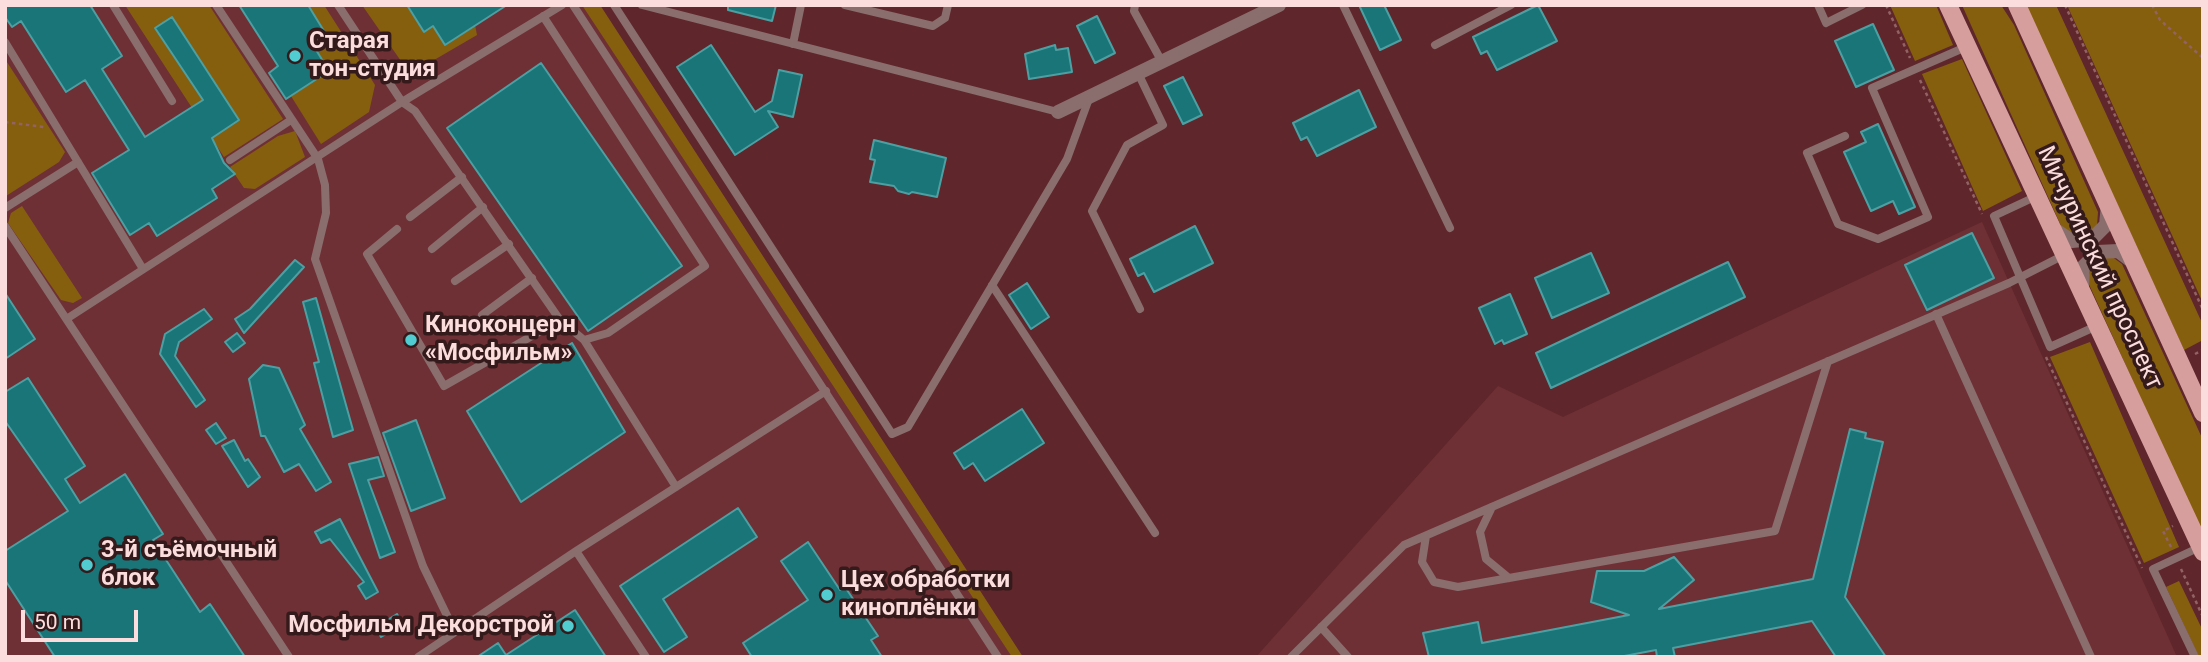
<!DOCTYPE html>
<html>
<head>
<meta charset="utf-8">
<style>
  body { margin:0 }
  #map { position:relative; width:2208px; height:662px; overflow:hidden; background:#5f272b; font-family:Roboto,sans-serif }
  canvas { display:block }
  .frame { position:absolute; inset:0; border:7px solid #fbdddd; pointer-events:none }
  .scale { position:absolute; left:21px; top:610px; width:117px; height:32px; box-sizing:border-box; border:4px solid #fbdddd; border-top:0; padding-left:9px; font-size:21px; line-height:24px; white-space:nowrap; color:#fbdddd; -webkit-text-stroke:5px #341a1b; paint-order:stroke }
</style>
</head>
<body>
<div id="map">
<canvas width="2208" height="662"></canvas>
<div class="frame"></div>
<div class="scale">50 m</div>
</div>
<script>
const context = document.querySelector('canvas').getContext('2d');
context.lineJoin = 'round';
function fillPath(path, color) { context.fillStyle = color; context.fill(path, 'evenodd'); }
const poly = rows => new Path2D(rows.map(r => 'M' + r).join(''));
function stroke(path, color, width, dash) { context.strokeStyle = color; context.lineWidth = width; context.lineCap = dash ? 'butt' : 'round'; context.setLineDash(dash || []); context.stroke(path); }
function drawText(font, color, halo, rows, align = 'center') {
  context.font = font + ' Roboto,sans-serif'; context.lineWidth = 7; context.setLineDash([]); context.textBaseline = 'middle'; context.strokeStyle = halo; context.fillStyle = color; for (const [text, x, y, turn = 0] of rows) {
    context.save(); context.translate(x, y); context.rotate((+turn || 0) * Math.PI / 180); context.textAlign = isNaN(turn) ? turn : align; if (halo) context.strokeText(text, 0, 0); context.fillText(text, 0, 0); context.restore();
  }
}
fillPath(poly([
  [5,5,600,5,1023,657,5,657],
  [1982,222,2177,657,1256,657,1498,386,1563,417]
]), '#6f3035');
fillPath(poly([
  [125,5,209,5,283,119,224,157],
  [308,5,324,5,375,85,369,112,321,144,291,96,329,71,313,45,327,36],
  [362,5,407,5,424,32,433,26,445,45,475,25,477,35,410,74],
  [582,5,600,5,1023,657,1012,657],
  [1890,5,1936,5,1953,45,1915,61],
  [1962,5,2001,5,2014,25,2098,212,2097,226,2090,234,2072,235,2062,228],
  [2026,5,2056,5,2203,325,2203,344,2201,341,2184,350],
  [2067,5,2203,5,2203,303],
  [5,59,65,152,59,162,6,196],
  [1962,59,2022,191,1983,211,1922,74],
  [295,131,305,157,255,189,244,188,230,167,278,136],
  [22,206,82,298,73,303,61,300,8,223,11,213],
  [2111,256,2122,264,2203,440,2203,535,2087,280,2095,259],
  [2090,342,2179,547,2144,563,2050,357],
  [2179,581,2203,631,2203,657,2199,657,2166,587]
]), '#865f0e');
const building = poly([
  [5,5,90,5,122,56,102,69,145,137,203,100,155,28,172,17,239,120,212,138,224,163,235,174,212,189,217,198,157,236,149,223,130,235,92,173,129,150,85,80,66,92,21,21,12,27,5,17,5,5],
  [239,5,308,5,327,36,313,45,329,71,286,99,269,73,278,66,239,5],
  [407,5,507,5,445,45,433,26,424,32,407,5],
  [728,5,776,5,772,21,728,10,728,5],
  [1359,5,1384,5,1401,40,1380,50,1359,5],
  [1538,5,1557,41,1497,70,1487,51,1481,54,1473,37,1538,5],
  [1097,16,1115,53,1095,63,1077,26,1097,16],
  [1873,24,1894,70,1856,87,1835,41,1873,24],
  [711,45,755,112,772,101,779,70,802,75,793,117,768,111,778,127,735,155,677,67,711,45],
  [1055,45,1056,50,1068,48,1072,72,1029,79,1025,54,1055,45],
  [541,63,682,266,588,331,447,128,541,63],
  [1183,77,1202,115,1183,124,1164,86,1183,77],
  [1359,90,1376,127,1317,156,1307,137,1301,140,1293,123,1359,90],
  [1878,124,1915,207,1899,214,1893,201,1871,211,1844,152,1866,142,1861,132,1878,124],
  [874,140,946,158,937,197,912,192,909,194,898,191,894,186,870,182,875,160,870,159,874,140],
  [1195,226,1213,263,1154,292,1144,273,1138,276,1130,259,1195,226],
  [1972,233,1994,278,1927,310,1905,265,1972,233],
  [1591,253,1609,293,1552,318,1535,278,1591,253],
  [295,260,304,267,244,333,235,319,250,309,295,260],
  [1728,262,1745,297,1551,388,1536,353,1728,262],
  [1027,283,1049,317,1031,329,1009,295,1027,283],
  [5,293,35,339,5,359,5,293],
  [1510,294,1527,334,1504,344,1502,340,1495,344,1479,308,1510,294],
  [316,298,353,430,333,437,314,363,319,362,303,302,316,298],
  [204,309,212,319,179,342,175,356,205,400,196,407,160,354,165,334,204,309],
  [237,333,245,343,233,352,225,342,237,333],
  [572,343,625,432,521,502,467,411,572,343],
  [263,365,279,368,305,425,300,429,331,482,316,491,299,464,284,472,265,436,261,436,249,379,263,365],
  [28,378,85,466,65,479,80,503,125,474,163,534,153,540,200,612,210,604,245,657,55,657,5,580,5,551,68,511,5,421,5,392,28,378],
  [1022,409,1044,443,985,481,973,463,964,469,954,453,1022,409],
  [416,420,445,498,411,511,383,433,416,420],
  [216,423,226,438,216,444,206,430,216,423],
  [1850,429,1866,433,1865,438,1883,442,1845,597,1886,657,1836,657,1812,621,1673,648,1675,657,1657,657,1656,650,1619,657,1429,657,1423,633,1478,622,1482,643,1629,615,1591,602,1597,571,1644,571,1674,557,1694,580,1659,609,1813,579,1850,429],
  [234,440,245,461,248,459,260,477,248,487,222,446,234,440],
  [378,457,384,476,368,480,395,552,380,558,349,464,378,457],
  [738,508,757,537,663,599,687,637,664,652,620,586,738,508],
  [340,519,378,592,366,599,358,586,364,582,330,539,321,543,315,532,340,519],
  [808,542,840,590,845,587,878,636,871,640,882,657,752,657,743,643,808,600,781,561,808,542],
  [575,610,606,657,477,657,498,643,506,655,575,610],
  [397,614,403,624,381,637,376,627,397,614]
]);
fillPath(building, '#1a7578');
stroke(building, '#4ca0a3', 2);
stroke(poly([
  [1886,5,1910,58],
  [2065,5,2203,310],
  [2152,5,2160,20,2203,58],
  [1920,80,1982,214],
  [5,122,44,127],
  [2195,354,2203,350],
  [2046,357,2142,568],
  [2171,547,2163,531,2173,526],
  [2181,569,2203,617]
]), '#926265', 2.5, [3.5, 3.5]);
stroke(poly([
  [113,5,172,101],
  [216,5,318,159,325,185,326,213,315,259,423,566,455,632],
  [338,5,402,102,415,111,560,320,584,340,608,333,705,266,543,16],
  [573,5,998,657],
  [614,5,892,434,908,427,1067,159,1090,96],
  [642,5,1058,112],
  [845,5,933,26,945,18,948,5],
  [1135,5,1134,11,1162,62],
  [1343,5,1450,228],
  [1818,5,1826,23,1862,5],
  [5,42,143,269],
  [793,44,801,5],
  [1435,45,1511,5],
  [1138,73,1163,125,1127,145,1092,211,1140,309],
  [1845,136,1807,153,1838,224,1878,239,1928,217,1872,88,1968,46],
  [230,160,291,120],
  [2039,195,1994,216,2050,347,2099,325],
  [5,208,78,162],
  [410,217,462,177],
  [5,226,289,657],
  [397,229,367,254,444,386,560,320],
  [432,249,483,207],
  [455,281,509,244],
  [992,285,1155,533],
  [1936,314,2091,657],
  [482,315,532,278],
  [68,318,402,102,562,5],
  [584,340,676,487],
  [1492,507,1480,532,1486,559,1509,578],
  [1426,536,1422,562,1434,582,1458,587,1775,531,1828,361],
  [576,551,646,657],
  [1321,627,1348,657],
  [418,657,576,551,826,391],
  [1291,657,1404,545,2009,283,2066,254],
  [2195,657,2153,569,2200,547]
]), '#8a6e6e', 8);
stroke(poly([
  [1058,112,1279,5],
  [2055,230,2072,241,2092,239,2106,225,2108,205],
  [2082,287,2083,267,2098,252,2118,251,2134,263]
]), '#8a6e6e', 14);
stroke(poly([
  [1948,5,2203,552],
  [2017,5,2203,413]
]), '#d79e9e', 18);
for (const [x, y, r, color] of [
  [295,56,7,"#51ccd1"],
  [411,340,7,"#51ccd1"],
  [87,565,7,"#51ccd1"],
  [827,595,7,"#51ccd1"],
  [568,626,7,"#51ccd1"]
]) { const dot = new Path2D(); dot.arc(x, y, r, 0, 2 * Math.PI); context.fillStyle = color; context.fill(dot); stroke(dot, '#341a1b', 2.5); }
drawText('bold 24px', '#fbdddd', '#341a1b', [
  ["Старая",309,42],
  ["тон-студия",309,70],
  ["Киноконцерн",425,326],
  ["«Мосфильм»",425,354],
  ["3-й съёмочный",101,551],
  ["блок",101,579],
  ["Цех обработки",841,581],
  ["киноплёнки",841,609],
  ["Мосфильм Декорстрой",554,626,"right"]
], 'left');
drawText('24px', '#fbdddd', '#341a1b', [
  ["Мичуринский проспект",2099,268,65]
]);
</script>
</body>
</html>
